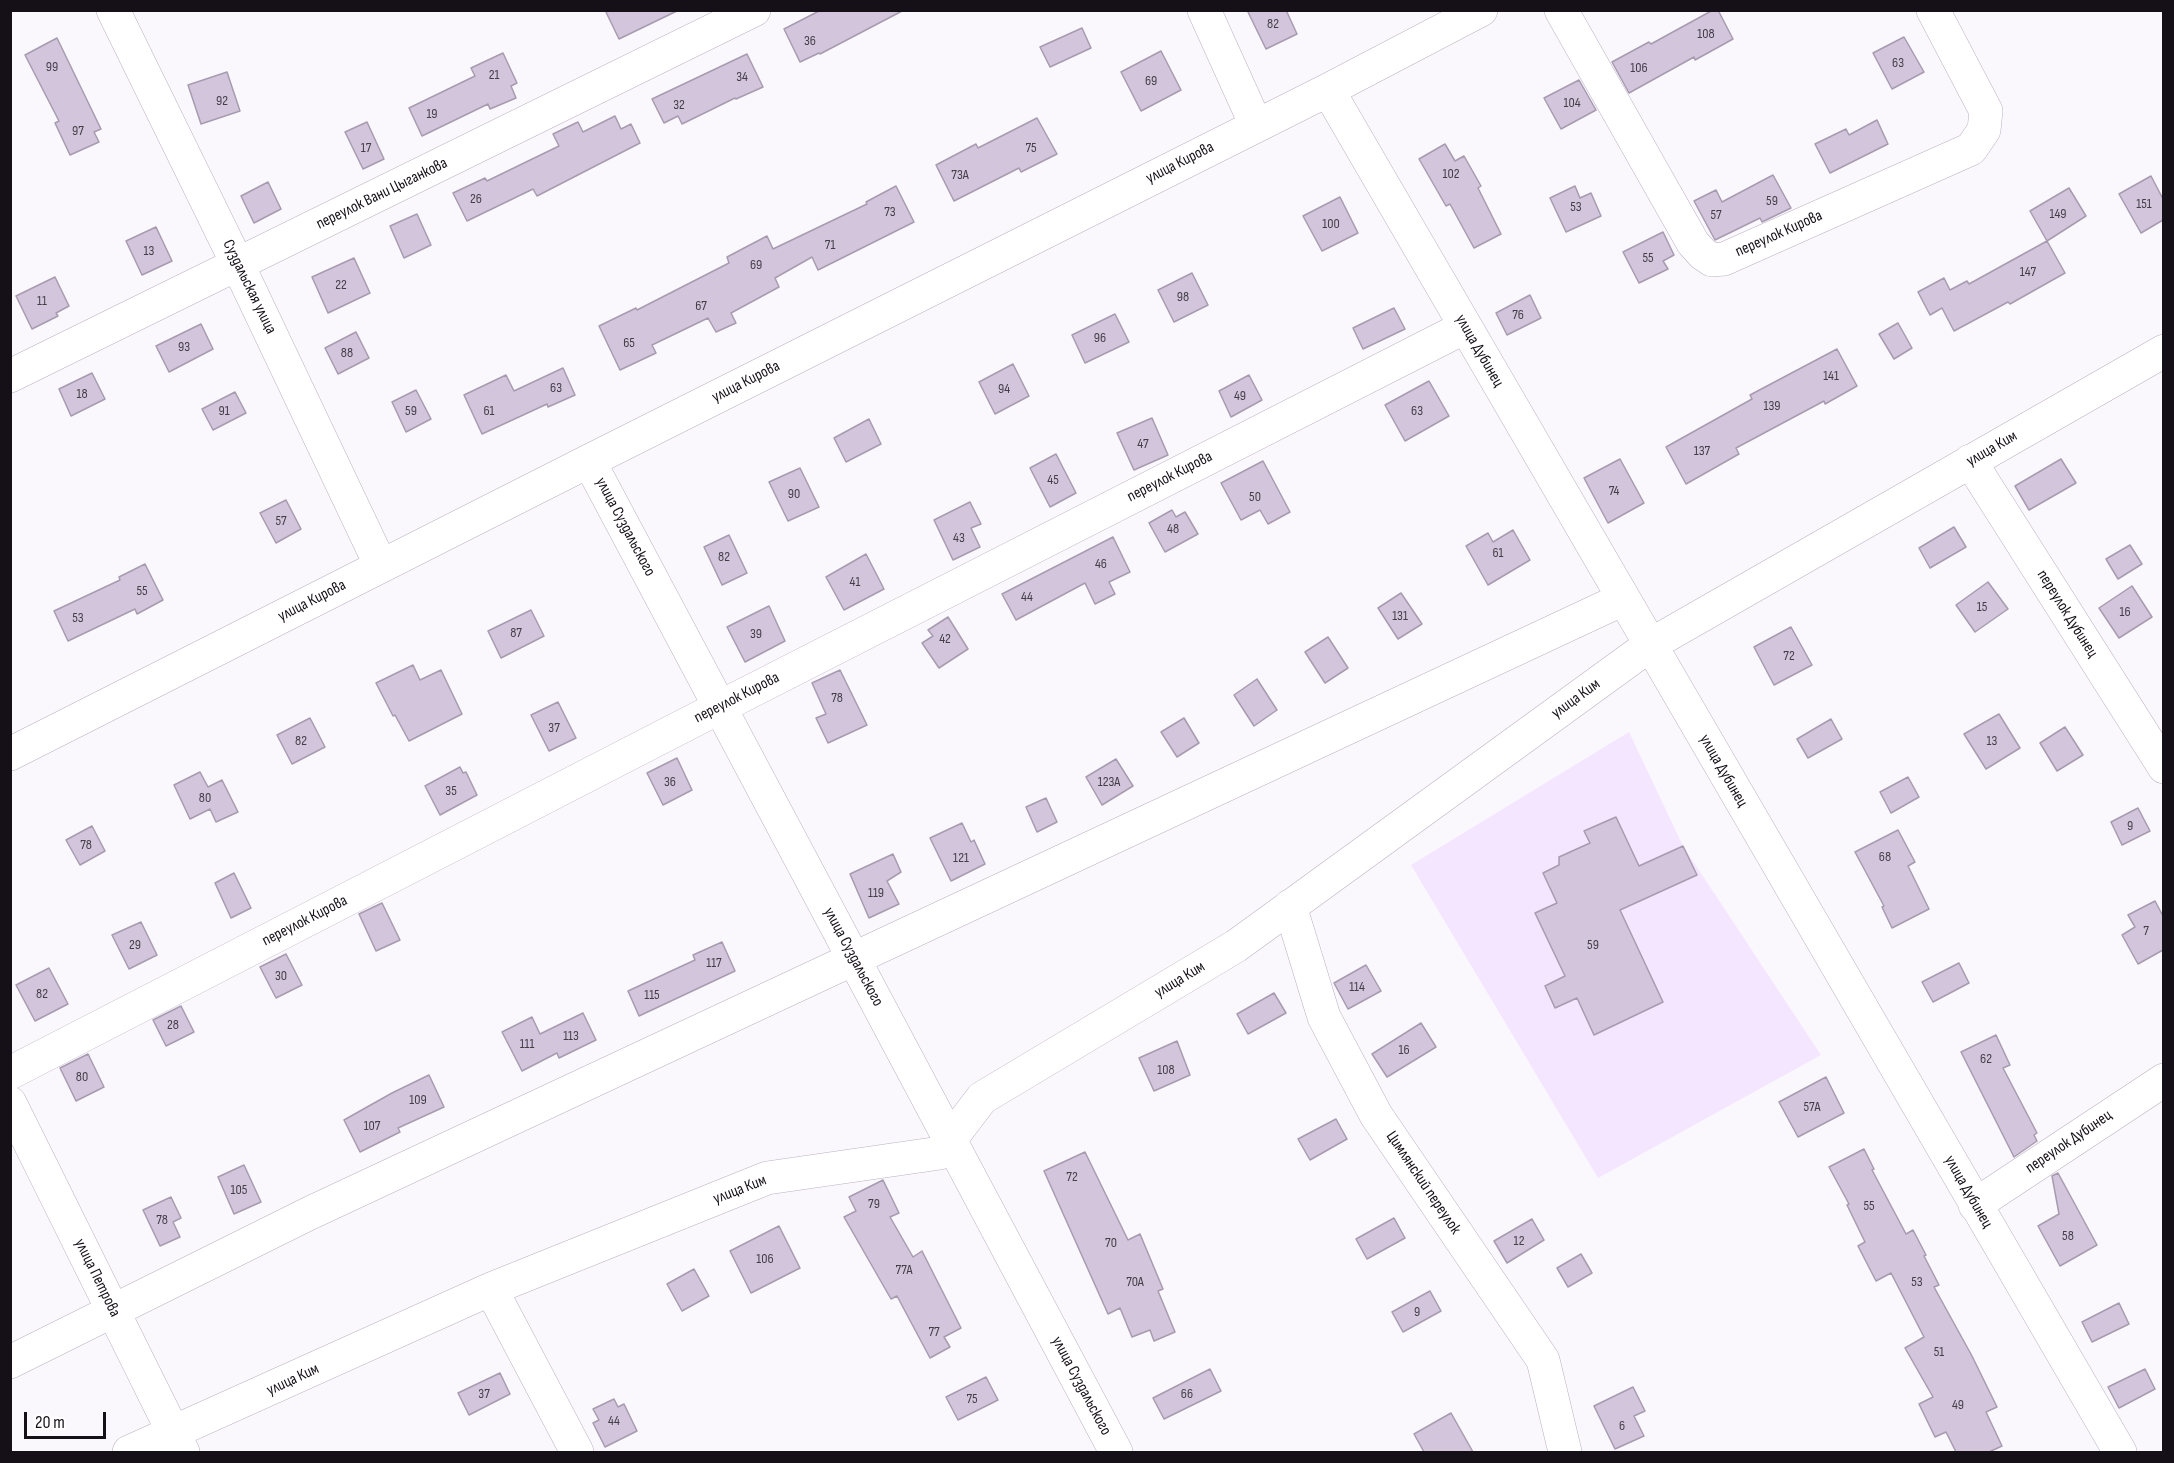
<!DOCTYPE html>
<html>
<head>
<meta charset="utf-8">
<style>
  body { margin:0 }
  #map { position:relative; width:2174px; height:1463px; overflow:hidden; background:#faf8fc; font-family:"Sofia Sans Condensed",sans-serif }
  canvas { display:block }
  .frame { position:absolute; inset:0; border:12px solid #151018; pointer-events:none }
  .scale { position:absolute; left:24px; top:1412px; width:82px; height:27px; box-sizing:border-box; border:3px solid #151018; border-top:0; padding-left:8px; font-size:18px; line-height:21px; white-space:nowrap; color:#151018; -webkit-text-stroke:4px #fff; paint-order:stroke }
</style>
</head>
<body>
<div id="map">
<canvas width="2174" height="1463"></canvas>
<div class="frame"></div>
<div class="scale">20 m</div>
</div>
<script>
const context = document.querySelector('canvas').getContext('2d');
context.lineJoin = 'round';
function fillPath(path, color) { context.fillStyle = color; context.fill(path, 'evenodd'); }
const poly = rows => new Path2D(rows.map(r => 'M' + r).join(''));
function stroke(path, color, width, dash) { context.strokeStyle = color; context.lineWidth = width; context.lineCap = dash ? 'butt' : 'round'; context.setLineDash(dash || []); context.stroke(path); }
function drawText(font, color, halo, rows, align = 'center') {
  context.font = font + ' "Sofia Sans Condensed",sans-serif'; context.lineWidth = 5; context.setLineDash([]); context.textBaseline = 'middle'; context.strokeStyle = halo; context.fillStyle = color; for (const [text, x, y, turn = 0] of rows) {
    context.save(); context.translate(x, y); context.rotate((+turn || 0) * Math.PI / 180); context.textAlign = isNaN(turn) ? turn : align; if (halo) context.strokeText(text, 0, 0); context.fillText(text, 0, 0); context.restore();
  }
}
fillPath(poly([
  [1629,732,1683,846,1821,1055,1598,1178,1411,865]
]), '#f4e6fe');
const building = poly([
  [605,10,679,10,619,39,605,10],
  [821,10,904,10,820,54,819,53,800,62,784,29,821,10],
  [1247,10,1286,10,1297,34,1266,49,1247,10],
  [1713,10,1718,10,1733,39,1695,60,1694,57,1629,93,1612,62,1649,42,1651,44,1713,10],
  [1082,28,1091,48,1050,67,1040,47,1082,28],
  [1904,37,1924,72,1892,89,1873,53,1904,37],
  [57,38,101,129,94,132,99,142,70,155,55,123,59,121,25,55,57,38],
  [1161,51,1181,90,1141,111,1121,72,1161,51],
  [503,53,517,83,511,86,516,98,490,109,488,104,422,136,409,108,475,76,471,68,503,53],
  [747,54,763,87,736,99,735,98,682,124,678,116,664,123,652,99,747,54],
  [227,72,240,111,201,124,188,85,227,72],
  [1579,80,1596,110,1561,129,1544,98,1579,80],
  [615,116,621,129,631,124,640,143,537,196,533,189,467,221,453,193,485,178,487,181,559,146,553,134,578,122,583,132,615,116],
  [1037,118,1057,154,1021,172,1019,168,954,201,936,165,976,144,978,148,1037,118],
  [1877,120,1888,144,1830,173,1815,144,1846,129,1849,135,1877,120],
  [367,122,384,159,363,169,345,132,367,122],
  [1445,144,1455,161,1464,156,1481,186,1478,188,1501,234,1474,248,1450,204,1446,206,1419,159,1445,144],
  [1773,175,1791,208,1762,222,1760,218,1715,240,1694,201,1716,190,1722,202,1773,175],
  [2151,176,2163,199,2163,220,2141,233,2119,194,2151,176],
  [268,182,281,209,254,223,241,196,268,182],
  [896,186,914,222,818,270,812,257,775,278,779,287,731,313,736,323,716,332,708,318,652,345,656,353,620,370,599,326,636,308,637,310,729,263,727,257,767,236,773,249,867,204,866,202,896,186],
  [1575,186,1580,198,1591,193,1601,216,1566,232,1550,198,1575,186],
  [2069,188,2086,216,2047,241,2030,211,2069,188],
  [1340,197,1358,233,1322,251,1303,216,1340,197],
  [417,214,431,245,404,258,390,226,417,214],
  [156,227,172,261,142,275,126,241,156,227],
  [1663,232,1674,255,1663,261,1668,269,1639,283,1623,252,1663,232],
  [2047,241,2065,273,2010,304,2008,302,1954,331,1942,308,1930,315,1918,292,1944,278,1950,290,1967,281,1969,284,2047,241],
  [354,258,370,293,328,313,312,277,354,258],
  [1192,273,1208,305,1174,322,1158,290,1192,273],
  [55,277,69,306,56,313,58,316,32,329,16,296,55,277],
  [1530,295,1541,318,1507,335,1496,313,1530,295],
  [1394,308,1405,329,1363,349,1353,328,1394,308],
  [1115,314,1129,342,1085,363,1072,335,1115,314],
  [1898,323,1912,348,1894,359,1879,334,1898,323],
  [201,324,213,349,169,372,156,346,201,324],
  [356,332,369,358,338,374,325,348,356,332],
  [1837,349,1857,386,1825,404,1824,401,1736,448,1739,454,1686,484,1666,447,1752,399,1750,395,1837,349],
  [1013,364,1029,396,995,414,979,382,1013,364],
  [563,368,575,395,548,407,547,404,482,434,464,395,506,375,514,391,563,368],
  [92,373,105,399,71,416,59,389,92,373],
  [1249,375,1262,400,1231,417,1219,391,1249,375],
  [1429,381,1449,416,1405,441,1385,405,1429,381],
  [416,390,431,419,406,432,392,402,416,390],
  [235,392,246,413,213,430,202,409,235,392],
  [1152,418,1168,455,1134,470,1117,433,1152,418],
  [869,419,881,444,846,462,834,438,869,419],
  [1056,454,1076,493,1050,507,1030,468,1056,454],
  [1620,459,1644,503,1608,523,1584,478,1620,459],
  [2061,459,2076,483,2029,510,2015,486,2061,459],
  [1263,461,1290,512,1268,524,1260,510,1241,520,1221,483,1263,461],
  [800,468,819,507,788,521,769,482,800,468],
  [286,500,301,529,276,543,260,513,286,500],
  [970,502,981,524,971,528,980,547,953,560,934,520,970,502],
  [1172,510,1176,517,1185,512,1198,534,1165,552,1149,523,1172,510],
  [1954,527,1966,547,1930,568,1919,548,1954,527],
  [1513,530,1530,560,1488,585,1466,546,1488,533,1493,542,1513,530],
  [729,535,747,573,722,585,704,547,729,535],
  [1113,537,1130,572,1109,582,1115,594,1095,604,1085,583,1016,620,1002,594,1113,537],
  [2130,545,2142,564,2118,579,2106,559,2130,545],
  [866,554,884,589,844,610,826,577,866,554],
  [145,564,163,600,137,614,135,609,68,641,54,611,120,580,119,577,145,564],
  [1988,582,2008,609,1975,632,1956,605,1988,582],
  [2132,586,2152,617,2119,638,2099,608,2132,586],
  [1401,593,1422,624,1398,639,1378,608,1401,593],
  [769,606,785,641,745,662,727,627,769,606],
  [531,610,544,636,501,658,488,631,531,610],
  [948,617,968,649,939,668,922,643,933,636,928,630,948,617],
  [1791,627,1812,665,1774,685,1754,647,1791,627],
  [1328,637,1348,668,1325,683,1305,652,1328,637],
  [413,665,420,680,441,670,462,714,409,741,395,715,393,716,376,683,413,665],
  [840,670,867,725,828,743,816,718,826,714,812,683,840,670],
  [1257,679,1277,710,1254,726,1234,695,1257,679],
  [558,702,576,738,549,751,531,715,558,702],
  [1999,714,2020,748,1986,769,1964,734,1999,714],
  [310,718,325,747,292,764,277,735,310,718],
  [1184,718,1199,743,1177,757,1161,732,1184,718],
  [1831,719,1842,739,1808,758,1797,739,1831,719],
  [2065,727,2083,755,2057,771,2040,743,2065,727],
  [677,758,692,790,663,805,647,773,677,758],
  [1116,759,1133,786,1102,805,1086,777,1116,759],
  [460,767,463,773,466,772,477,795,440,815,425,786,460,767],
  [200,772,208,787,222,780,238,812,216,822,210,809,190,819,174,785,200,772],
  [1908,777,1919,797,1891,813,1880,792,1908,777],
  [1046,798,1057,822,1037,832,1026,807,1046,798],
  [2138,808,2150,831,2122,845,2111,822,2138,808],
  [1616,817,1639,866,1683,846,1697,875,1620,910,1663,1002,1594,1035,1577,998,1555,1008,1545,986,1565,976,1535,913,1557,903,1543,873,1559,865,1559,857,1590,843,1584,831,1616,817],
  [962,823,971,842,974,840,985,864,951,881,930,838,962,823],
  [92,826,105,851,80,865,66,840,92,826],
  [1898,830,1915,862,1908,866,1929,909,1892,928,1882,907,1884,906,1855,852,1898,830],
  [893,854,901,872,887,881,899,904,869,918,850,874,893,854],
  [234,873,251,908,231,918,215,883,234,873],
  [2155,901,2163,916,2163,950,2138,964,2122,935,2135,927,2128,915,2155,901],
  [382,903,400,940,376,951,359,914,382,903],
  [141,922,157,955,129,969,112,935,141,922],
  [722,942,735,971,639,1016,628,991,695,960,693,955,722,942],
  [286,954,302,985,276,998,260,967,286,954],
  [1959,963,1969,983,1933,1002,1922,982,1959,963],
  [1366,965,1381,991,1348,1009,1334,983,1366,965],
  [49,968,68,1004,35,1021,16,985,49,968],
  [1274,993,1286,1013,1248,1034,1237,1014,1274,993],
  [181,1006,194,1032,166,1046,153,1020,181,1006],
  [583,1013,596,1040,559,1058,557,1053,522,1071,502,1032,532,1017,540,1034,583,1013],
  [1421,1023,1436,1047,1387,1077,1372,1054,1421,1023],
  [1996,1035,2010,1065,2003,1068,2037,1133,2034,1135,2037,1141,2014,1157,1961,1052,1996,1035],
  [1177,1041,1190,1075,1154,1091,1139,1058,1177,1041],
  [88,1054,104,1087,76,1101,60,1068,88,1054],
  [429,1075,444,1107,398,1128,400,1132,360,1152,344,1120,392,1093,429,1075],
  [1826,1077,1844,1113,1798,1137,1779,1102,1826,1077],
  [1336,1119,1347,1139,1310,1160,1298,1139,1336,1119],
  [1864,1149,1874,1169,1872,1170,1906,1234,1913,1230,1926,1255,1924,1256,1939,1285,1934,1287,1972,1356,1997,1407,1986,1412,2002,1446,1989,1452,1956,1452,1946,1432,1935,1437,1919,1404,1933,1397,1905,1348,1924,1337,1891,1273,1876,1281,1858,1246,1865,1242,1847,1205,1849,1204,1829,1167,1864,1149],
  [1085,1152,1128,1240,1140,1234,1163,1289,1158,1291,1175,1332,1154,1341,1150,1330,1132,1337,1120,1308,1108,1314,1044,1171,1085,1152],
  [244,1165,261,1202,234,1214,218,1177,244,1165],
  [2058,1173,2097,1245,2060,1266,2038,1226,2059,1214,2052,1176,2058,1173],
  [883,1180,899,1213,890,1217,913,1257,922,1251,961,1328,944,1337,950,1347,930,1358,897,1296,891,1299,844,1217,856,1211,849,1197,883,1180],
  [171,1197,181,1218,173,1222,180,1237,160,1246,143,1210,171,1197],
  [1394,1218,1405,1238,1367,1259,1356,1239,1394,1218],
  [1532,1219,1544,1240,1507,1263,1494,1241,1532,1219],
  [779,1226,800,1268,751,1293,730,1251,779,1226],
  [1581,1254,1592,1273,1568,1287,1557,1268,1581,1254],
  [694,1269,709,1296,682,1311,667,1284,694,1269],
  [1430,1291,1441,1311,1403,1332,1392,1312,1430,1291],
  [2119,1303,2129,1324,2092,1342,2082,1322,2119,1303],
  [1210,1369,1221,1391,1164,1419,1153,1398,1210,1369],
  [2145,1369,2155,1389,2119,1408,2108,1387,2145,1369],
  [500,1373,510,1394,469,1415,458,1393,500,1373],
  [986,1377,998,1400,958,1420,946,1397,986,1377],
  [1633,1387,1645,1411,1634,1416,1644,1436,1615,1449,1594,1406,1633,1387],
  [614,1399,618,1407,624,1404,637,1431,605,1447,593,1423,599,1420,593,1409,614,1399],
  [1451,1413,1473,1452,1424,1452,1414,1434,1451,1413]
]);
fillPath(building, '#d3c6dc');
stroke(building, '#a79bb0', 1.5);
const minor = poly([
  [113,10,238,265,381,566],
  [1204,10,1256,125],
  [1561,10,1693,243,1703,254,1712,260,1724,259,1971,149,1984,130,1986,111,1933,10],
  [1328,90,2120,1452],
  [10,376,754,10],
  [589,461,1116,1452],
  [1970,461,2164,767],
  [10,754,589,461,1328,90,1481,10],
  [1290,906,1324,1017,1376,1115,1543,1360,1565,1452],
  [10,1073,720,707,1465,327],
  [10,1103,183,1452],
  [1975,1205,2164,1080],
  [491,1289,577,1452],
  [10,1362,310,1213,1623,599],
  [129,1452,491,1289,767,1178,940,1153,982,1098,1236,946,1650,645,2164,351]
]);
stroke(minor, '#bdb0c5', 34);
stroke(minor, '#fff', 33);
drawText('14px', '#443e49', null, [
  ["82",1273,24],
  ["108",1706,34],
  ["36",810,41],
  ["63",1898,63],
  ["99",52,67],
  ["106",1639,68],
  ["21",494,75],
  ["34",742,77],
  ["69",1151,81],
  ["92",222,101],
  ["104",1572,103],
  ["32",679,105],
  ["19",432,114],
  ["97",78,131],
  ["17",366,148],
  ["75",1031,148],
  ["102",1451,174],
  ["73А",960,175],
  ["26",476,199],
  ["59",1772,201],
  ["151",2144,204],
  ["53",1576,207],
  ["73",890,212],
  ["149",2058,214],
  ["57",1716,215],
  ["100",1331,224],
  ["71",830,245],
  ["13",149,251],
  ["55",1648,258],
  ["69",756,265],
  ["147",2028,272],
  ["22",341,285],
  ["98",1183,297],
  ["11",42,301],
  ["67",701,306],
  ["76",1518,315],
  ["96",1100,338],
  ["65",629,343],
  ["93",184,347],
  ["88",347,353],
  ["141",1831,376],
  ["63",556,388],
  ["94",1004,389],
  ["18",82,394],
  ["49",1240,396],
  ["139",1772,406],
  ["91",224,411],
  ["59",411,411],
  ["61",489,411],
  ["63",1417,411],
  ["47",1143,444],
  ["137",1702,451],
  ["45",1053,480],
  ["74",1614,491],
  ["90",794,494],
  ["50",1255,497],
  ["57",281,521],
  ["48",1173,529],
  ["43",959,538],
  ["61",1498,553],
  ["82",724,557],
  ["46",1101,564],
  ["41",855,582],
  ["55",142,591],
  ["44",1027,597],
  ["15",1982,607],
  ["16",2125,612],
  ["131",1400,616],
  ["53",78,618],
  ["87",516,633],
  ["39",756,634],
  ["42",945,639],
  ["72",1789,656],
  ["78",837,698],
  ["37",554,728],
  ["82",301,741],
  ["13",1992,741],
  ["36",670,782],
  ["123А",1109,782],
  ["35",451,791],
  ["80",205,798],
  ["9",2130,826],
  ["78",86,845],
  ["68",1885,857],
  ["121",961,858],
  ["119",876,893],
  ["7",2146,931],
  ["29",135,945],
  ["59",1593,945],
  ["117",714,963],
  ["30",281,976],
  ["114",1357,987],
  ["82",42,994],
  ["115",652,995],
  ["28",173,1025],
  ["113",571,1036],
  ["111",527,1044],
  ["16",1404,1050],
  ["62",1986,1059],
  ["108",1166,1070],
  ["80",82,1077],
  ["109",418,1100],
  ["57А",1812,1107],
  ["107",372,1126],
  ["72",1072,1177],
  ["105",239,1190],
  ["79",874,1204],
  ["55",1869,1206],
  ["78",162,1220],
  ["58",2068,1236],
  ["12",1519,1241],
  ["70",1111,1243],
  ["106",765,1259],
  ["77А",904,1270],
  ["70А",1135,1282],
  ["53",1917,1282],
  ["9",1417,1312],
  ["77",934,1332],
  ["51",1939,1352],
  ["37",484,1394],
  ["66",1187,1394],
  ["75",972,1399],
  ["49",1958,1405],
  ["44",614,1421],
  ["6",1622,1426]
]);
drawText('16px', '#151018', '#fff', [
  ["улица Кирова",1180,163,-27],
  ["переулок Вани Цыганкова",382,194,-26],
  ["переулок Кирова",1779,234,-24],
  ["Суздальская улица",249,287,64],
  ["улица Дубинец",1479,351,60],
  ["улица Кирова",746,382,-27],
  ["улица Ким",1992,449,-30],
  ["переулок Кирова",1170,477,-27],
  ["улица Суздальского",625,527,62],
  ["улица Кирова",312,601,-27],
  ["переулок Дубинец",2067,614,58],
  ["переулок Кирова",737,698,-27],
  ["улица Ким",1576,699,-36],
  ["улица Дубинец",1723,771,60],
  ["переулок Кирова",305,921,-27],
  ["улица Суздальского",853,957,62],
  ["улица Ким",1180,980,-31],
  ["переулок Дубинец",2069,1142,-34],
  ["Цимлянский переулок",1423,1183,56],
  ["улица Ким",740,1190,-21],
  ["улица Дубинец",1968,1192,60],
  ["улица Петрова",97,1278,64],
  ["улица Ким",293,1380,-25],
  ["улица Суздальского",1081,1386,62]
]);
</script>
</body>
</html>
